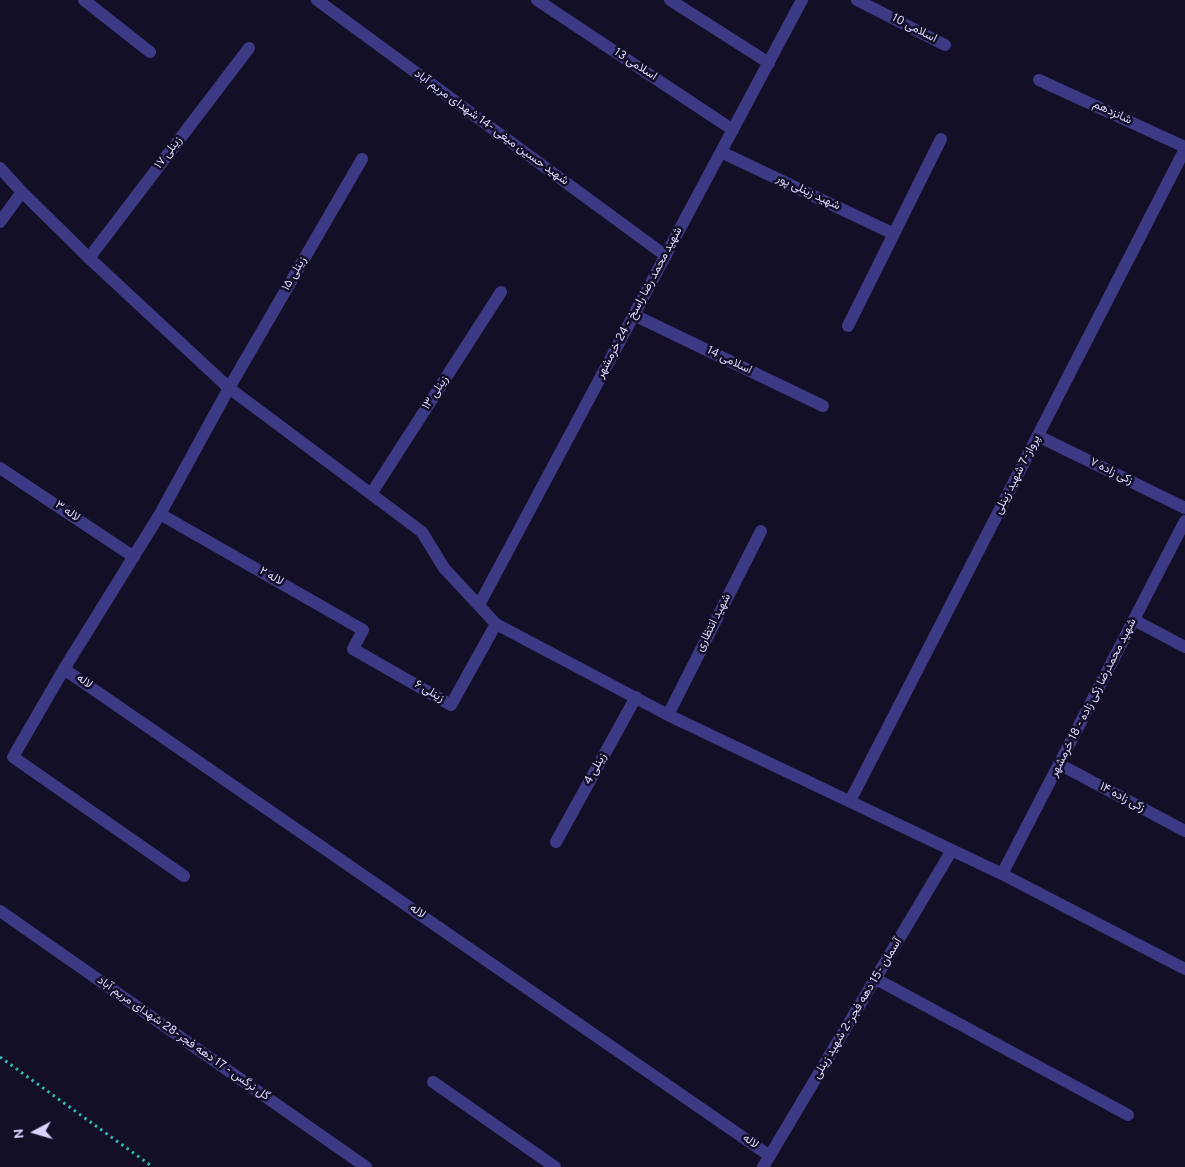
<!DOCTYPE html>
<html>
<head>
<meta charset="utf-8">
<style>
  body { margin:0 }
  #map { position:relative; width:1185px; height:1167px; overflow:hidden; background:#130f26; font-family:Overpass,sans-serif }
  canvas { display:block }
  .north { position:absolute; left:10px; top:1107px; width:50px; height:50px; -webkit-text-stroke:4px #130f26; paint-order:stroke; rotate:264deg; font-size:14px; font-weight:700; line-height:20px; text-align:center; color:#d9d4ff }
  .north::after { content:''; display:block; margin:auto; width:18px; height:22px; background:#d9d4ff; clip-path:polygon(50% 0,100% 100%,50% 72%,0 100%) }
</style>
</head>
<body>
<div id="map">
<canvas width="1185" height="1167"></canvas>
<div class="north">N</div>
</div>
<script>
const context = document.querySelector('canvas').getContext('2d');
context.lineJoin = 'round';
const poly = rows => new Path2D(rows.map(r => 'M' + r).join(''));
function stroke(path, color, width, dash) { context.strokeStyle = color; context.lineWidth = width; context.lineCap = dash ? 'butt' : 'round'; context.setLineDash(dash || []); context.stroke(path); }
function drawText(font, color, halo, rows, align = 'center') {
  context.font = font + ' Overpass,Vazirmatn,sans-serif'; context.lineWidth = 5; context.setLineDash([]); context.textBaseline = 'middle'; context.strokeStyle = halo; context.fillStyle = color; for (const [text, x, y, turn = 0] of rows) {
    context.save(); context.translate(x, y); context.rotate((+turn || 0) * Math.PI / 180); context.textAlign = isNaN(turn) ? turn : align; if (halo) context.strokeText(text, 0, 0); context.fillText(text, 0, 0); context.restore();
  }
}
stroke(poly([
  [0,1057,153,1167]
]), '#2fb8b0', 3, [2.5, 4]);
stroke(poly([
  [84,0,150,52],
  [317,0,666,256],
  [537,0,733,130],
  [670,0,769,63],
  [857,0,945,45],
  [1039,80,1185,147],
  [721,152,894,234],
  [0,168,22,192,89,258,229,388,422,532,444,568,496,624,668,715,1002,874,1185,969],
  [0,222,22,192],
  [89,258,249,48],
  [634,315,823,406],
  [848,326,941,139],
  [1038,436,1185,508],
  [0,468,134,557],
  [371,494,501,292],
  [160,514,363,630,353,649,451,705,496,624],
  [479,605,802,0],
  [1134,620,1185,647],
  [64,669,770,1156],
  [668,715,761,531],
  [1059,764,1185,831],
  [850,801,1185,149],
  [556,842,636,697],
  [1002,874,1185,521],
  [184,876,13,757,64,669,160,514,229,388,362,159],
  [0,911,366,1167],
  [876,979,1128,1115],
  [433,1082,555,1167],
  [763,1167,952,850]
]), '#3d3a85', 12);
drawText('12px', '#d9d4ff', '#130f26', [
  ["اسلامی 10",914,29,27],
  ["اسلامی 13",635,65,33],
  ["شانزدهم",1112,113,25],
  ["شهید حسین میغی -14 شهدای مریم آباد",491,128,36],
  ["زینلی ۱۷",169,153,-53],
  ["شهید زینلی پور",808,193,25],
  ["زینلی ۱۵",295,274,-60],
  ["شهید محمد رضا راسخ - 24 خرمشهر",640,303,-62],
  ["اسلامی 14",729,361,26],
  ["زینلی ۱۳",436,393,-57],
  ["زکی زاده ۷",1111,472,26],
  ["پرواز-7 شهید زینلی",1018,475,-63],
  ["لاله ۳",67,512,34],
  ["لاله ۲",271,577,30],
  ["شهید انتظاری",714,623,-63],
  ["لاله",84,682,35],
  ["زینلی ۶",429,692,30],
  ["شهید محمدرضا زکی زاده - 18 خرمشهر",1094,698,-63],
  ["زینلی 4",596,769,-61],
  ["زکی زاده ۱۴",1122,798,28],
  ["لاله",417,912,35],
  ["آسمان -15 دهه فجر-2 شهید زینلی",858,1009,-59],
  ["گل نرگس - 17 دهه فجر-28 شهدای مریم آباد",183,1039,35],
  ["لاله",750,1142,35]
]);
</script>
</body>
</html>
